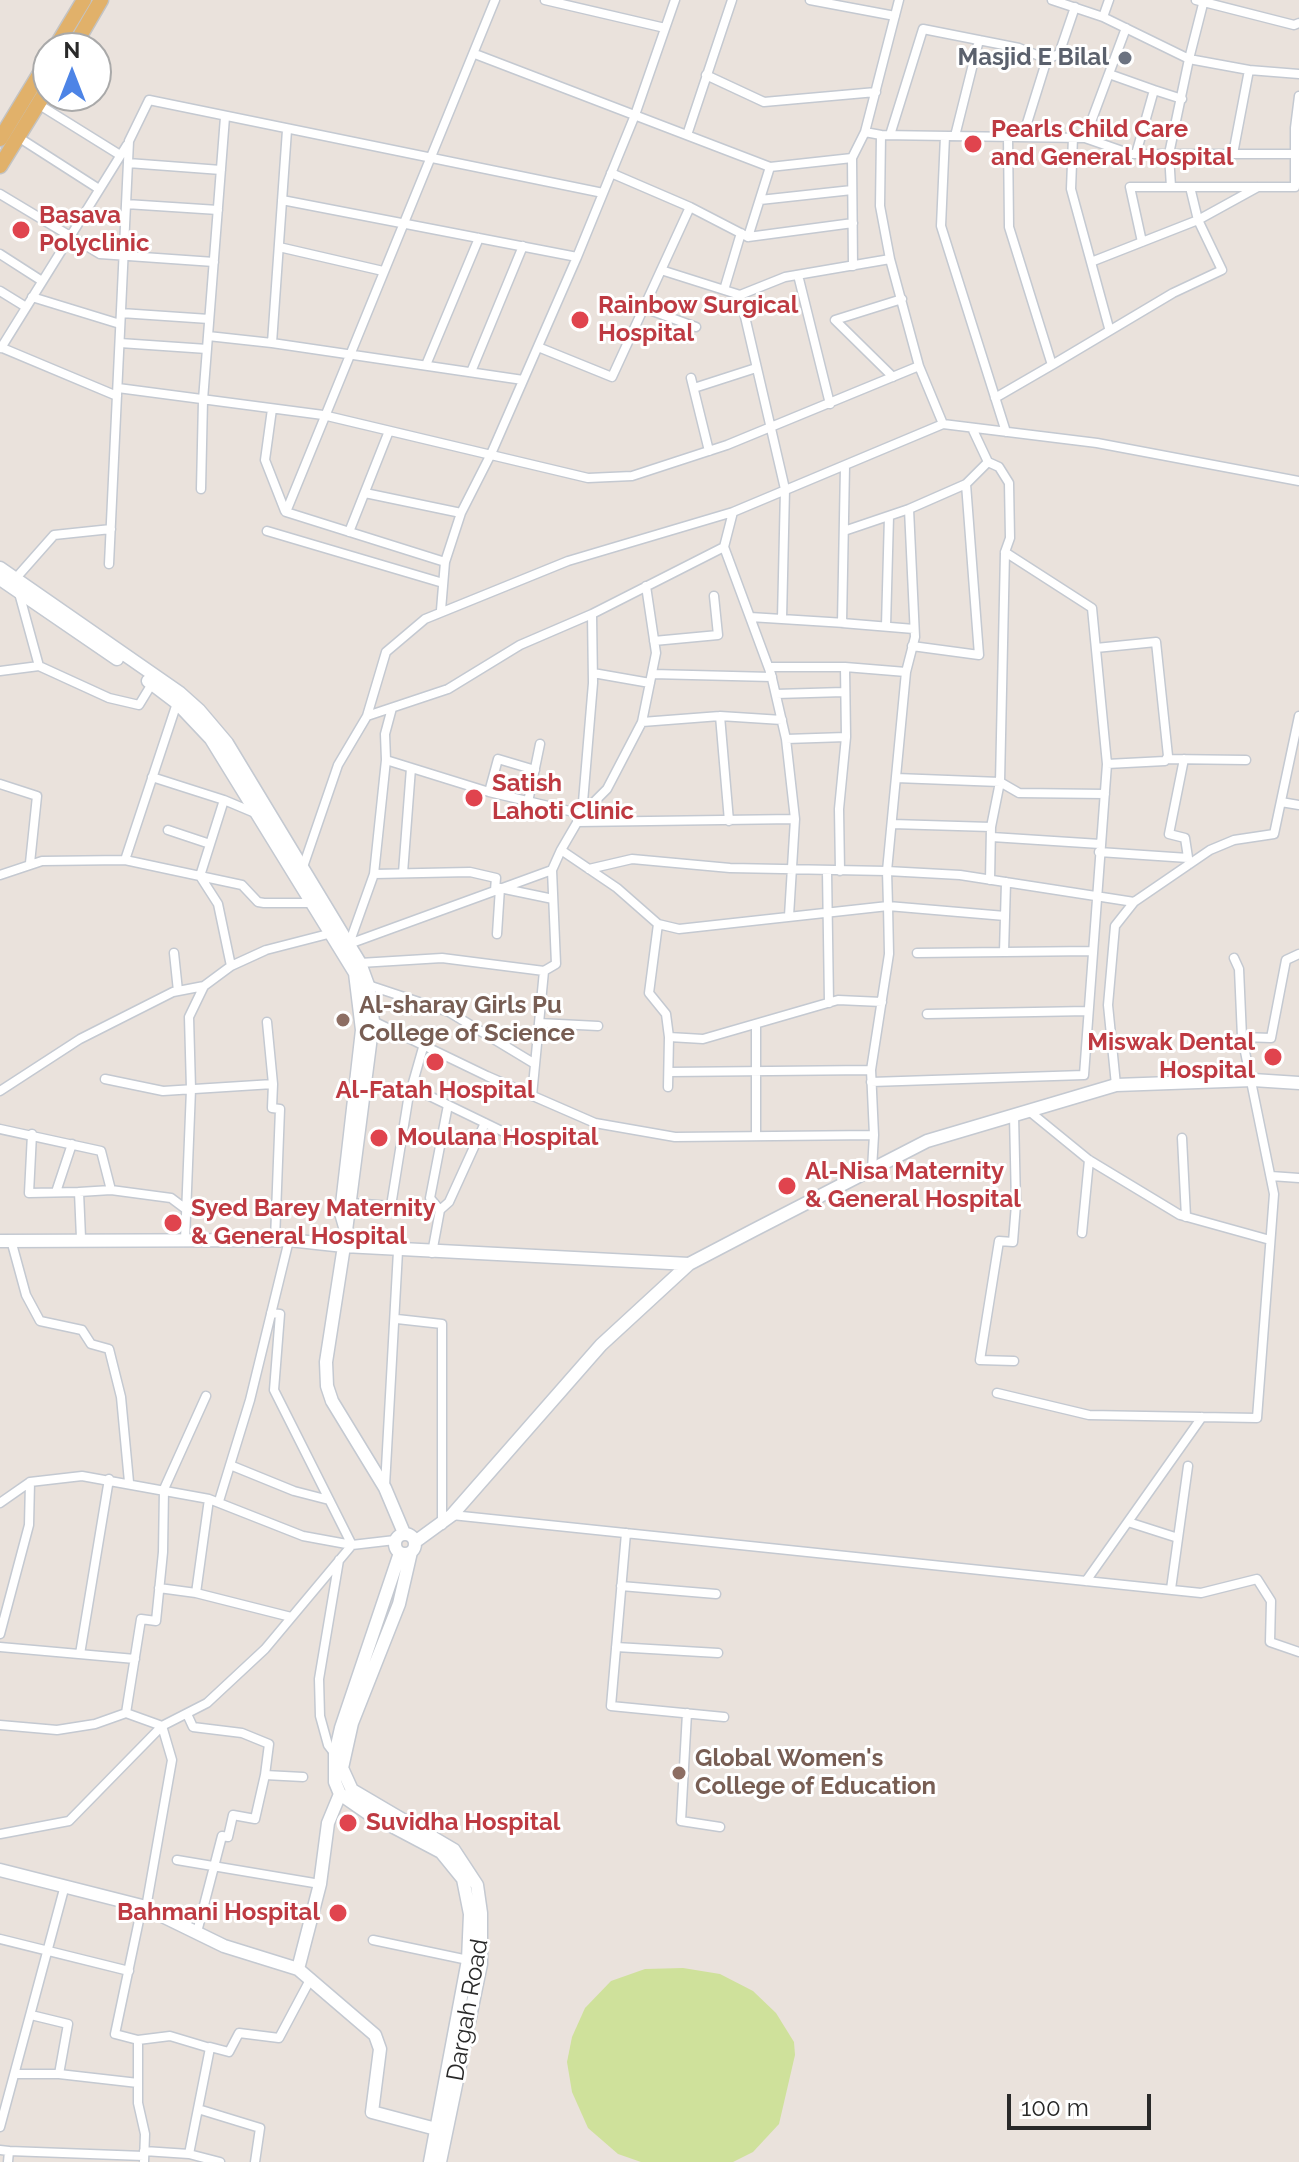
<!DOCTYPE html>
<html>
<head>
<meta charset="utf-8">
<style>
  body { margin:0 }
  #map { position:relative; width:1299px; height:2162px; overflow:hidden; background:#eae2dc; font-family:Raleway,sans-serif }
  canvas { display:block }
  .north { position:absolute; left:32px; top:32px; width:80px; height:80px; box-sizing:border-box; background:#fff; border:2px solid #a9a9a9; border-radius:50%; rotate:0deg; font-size:22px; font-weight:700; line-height:32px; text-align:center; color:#292929 }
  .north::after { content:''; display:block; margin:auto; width:28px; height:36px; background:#4d84e6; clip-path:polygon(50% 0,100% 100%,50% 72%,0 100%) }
  .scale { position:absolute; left:1007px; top:2094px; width:144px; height:36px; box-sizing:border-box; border:4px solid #292929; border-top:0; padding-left:10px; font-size:24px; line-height:28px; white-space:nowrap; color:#292929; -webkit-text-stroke:6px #fff; paint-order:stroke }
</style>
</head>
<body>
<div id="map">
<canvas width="1299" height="2162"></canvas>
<div class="north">N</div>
<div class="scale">100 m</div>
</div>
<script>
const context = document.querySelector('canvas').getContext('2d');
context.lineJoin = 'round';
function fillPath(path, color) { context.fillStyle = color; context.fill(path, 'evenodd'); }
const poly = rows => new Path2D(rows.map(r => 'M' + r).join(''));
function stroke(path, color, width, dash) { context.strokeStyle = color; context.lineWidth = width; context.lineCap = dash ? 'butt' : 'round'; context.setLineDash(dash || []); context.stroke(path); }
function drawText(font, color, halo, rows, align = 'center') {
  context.font = font + ' Raleway,sans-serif'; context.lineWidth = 6; context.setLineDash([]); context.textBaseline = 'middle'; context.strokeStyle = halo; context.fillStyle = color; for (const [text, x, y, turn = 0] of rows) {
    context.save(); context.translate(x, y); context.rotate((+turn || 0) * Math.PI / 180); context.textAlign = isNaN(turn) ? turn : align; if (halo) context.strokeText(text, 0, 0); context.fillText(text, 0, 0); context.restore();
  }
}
fillPath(poly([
  [683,1968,720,1974,753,1991,776,2013,794,2042,795,2055,779,2124,753,2152,733,2162,641,2162,618,2154,588,2128,572,2092,567,2062,572,2037,585,2008,611,1981,645,1969]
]), '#cfe19b');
const street = poly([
  [545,0,665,28],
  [810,0,895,16],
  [1052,0,1103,17,1189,59,1204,0],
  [1196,0,1294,25,1299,23],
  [1103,17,1109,0],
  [475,54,770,167,852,158],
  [1047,59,1059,54,1075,7],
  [1249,70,1299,74],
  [1109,74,1154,90],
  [706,75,764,102,876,92],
  [38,104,120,155],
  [1295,128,1299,96],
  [287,130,272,343,523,380],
  [865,132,881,135,880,206,890,259,919,366,943,424],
  [687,135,732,0],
  [881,135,1085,138,1131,154,1295,154,1295,128,1299,128],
  [890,135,923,29,1019,48,1047,59,1023,136],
  [945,136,941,226,1006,432],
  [955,136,979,40],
  [18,137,99,189],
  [1073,137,1071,189,1109,328],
  [1085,138,1126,28],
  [1136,154,1154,90,1182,99],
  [128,163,221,170],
  [1171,187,1169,154,1189,59,1249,70,1233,154],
  [0,194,100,254,214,262],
  [282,200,577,257],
  [760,200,852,190],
  [126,204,218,210],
  [690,207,748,237,770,167],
  [748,237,853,223],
  [1142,242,1130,187,1257,187],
  [279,247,383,271],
  [0,254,42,281],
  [1091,262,1198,220,1190,187],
  [853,266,852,158,865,132,899,0],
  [661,270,740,295,785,277,890,259],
  [798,275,830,404],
  [724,290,741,233],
  [0,291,26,307],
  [740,295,785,489,782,619],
  [32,297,120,324],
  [644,308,696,327],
  [121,313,209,319],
  [208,336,272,343],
  [120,343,207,349],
  [0,347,117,396],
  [538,347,612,377,690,207,611,173],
  [1,348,127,145],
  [426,365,479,238],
  [1052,365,1173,293,1222,270,1198,220,1258,187,1295,187,1295,154],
  [471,372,523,246],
  [893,377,835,320,902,299],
  [691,378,709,451],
  [118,388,323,415,588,478,632,476,727,445,919,366],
  [694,388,756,368],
  [995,398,1052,365,1009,227,1008,136],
  [272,409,265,460,285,511],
  [972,428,988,462,966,484,909,509,915,637,906,672,887,871,960,875,1134,902],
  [988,462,999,467,1009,483,1010,538,1005,552,1000,782,991,827],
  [845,466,842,623,914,629],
  [201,489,203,400,225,117],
  [365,493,461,513],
  [267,531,443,583],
  [844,531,909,509],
  [349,532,389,431],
  [724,547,771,674,786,739,795,819,789,916],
  [445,562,286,512,495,0],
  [109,564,129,141,149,100,603,193],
  [16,578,54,535,111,529],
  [441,610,445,562,461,513,491,454,577,257,635,115,675,0],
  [750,617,845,623],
  [886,626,889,516],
  [654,641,718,635,714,596],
  [912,646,979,655,966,484],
  [1096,648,1156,642,1168,756,1165,761,1107,764],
  [39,666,109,698,139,705,153,682],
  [769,667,845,667],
  [0,671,39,666,19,593],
  [593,673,650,683],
  [652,674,772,677],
  [776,694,844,692],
  [367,716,386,652,425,619,568,561,733,512],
  [642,722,720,716],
  [786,739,846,737,845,667,906,672],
  [1168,759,1246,760],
  [1184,759,1169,834,1185,838,1189,864],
  [386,760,489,792,582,814,607,789,642,722,656,653,646,586],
  [152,777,224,800],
  [896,778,1000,782,1019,793,1105,794],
  [0,784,37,796,30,863],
  [489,792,498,759,535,770],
  [528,802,540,744],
  [1281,802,1299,805],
  [729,821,720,716,782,720],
  [577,822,795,819],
  [892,824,991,827,990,880],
  [168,830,210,844],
  [992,837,1100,844],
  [561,850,582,814,593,683,592,614],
  [1099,852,1188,858],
  [125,860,177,703],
  [303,867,338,765,367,716,448,689,520,645,592,614,724,547,733,512,943,424,1097,443,1299,481],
  [589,869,632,859,730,868,887,871,888,906,1005,916],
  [552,870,561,850,617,888,658,924,679,929,888,906,889,954,871,1070,874,1135],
  [827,871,829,1003],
  [840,871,839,809,846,737],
  [403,873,411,768],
  [374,874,386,760,385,734,392,708],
  [0,875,42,861,125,860,242,885,258,902,264,903,311,903],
  [658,924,649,993,666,1014,669,1037,703,1039,838,1000,882,1002],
  [497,934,500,888,553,899],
  [349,944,552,870,556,964,544,971,532,1096],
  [349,944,374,874,470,872,496,878,495,890],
  [1004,952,1006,882],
  [174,953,178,991],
  [917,953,1092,951],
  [360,963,442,958,544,971],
  [231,966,266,950,332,933],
  [368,985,449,1012,535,1064],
  [927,1014,1088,1011],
  [373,1021,487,1076,595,1123,675,1137,874,1135,872,1169],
  [539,1023,598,1026],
  [756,1024,756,1136],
  [1242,1037,1271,1038,1286,960,1299,954],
  [669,1072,871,1070],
  [105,1079,163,1091,273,1084,267,1022],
  [871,1082,1084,1075,1107,764,1092,608,1005,552],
  [273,1084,272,1108,280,1109,275,1240],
  [1116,1085,1108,1005,1115,926,1134,902,1210,850,1234,840,1274,834,1299,716],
  [411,1087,514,1137],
  [668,1087,669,1037],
  [0,1091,80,1039,173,992,204,986,231,966,218,904,200,876,224,800,255,813],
  [1029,1111,1089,1160,1180,1215,1270,1240],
  [1014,1115,1016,1204,1013,1242,999,1241,980,1360,1014,1361],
  [0,1129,101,1151,111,1190,79,1192,81,1238],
  [32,1134,29,1193,79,1192],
  [1182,1138,1186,1217],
  [1271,1176,1299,1178],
  [111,1190,171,1198,187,1210],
  [56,1192,72,1144],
  [352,1203,391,1206,408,1100,424,1044],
  [440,1210,430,1198,448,1105],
  [1082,1233,1089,1160],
  [11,1240,26,1295,40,1321,82,1330,91,1344,109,1349,121,1397,129,1482],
  [185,1240,191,1089,189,1017,204,986],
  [432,1253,440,1210,449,1202,485,1123],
  [271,1313,280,1314,274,1390,352,1545],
  [397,1319,442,1324,442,1525],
  [997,1393,1089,1415,1257,1418,1274,1194,1242,1037,1239,969,1234,958],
  [230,1465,294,1491,329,1500],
  [385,1486,398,1251],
  [219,1501,250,1400,289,1240],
  [0,1503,30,1482,82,1476,209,1499,303,1536,352,1545],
  [452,1515,1201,1593,1257,1579,1271,1601,1270,1642,1299,1652],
  [1128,1522,1178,1538],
  [626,1533,611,1706,724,1717],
  [1086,1581,1202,1417],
  [621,1586,716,1594],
  [159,1588,196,1593,209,1499],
  [1171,1589,1188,1466],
  [196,1593,291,1617],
  [0,1634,29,1525,30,1482],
  [0,1647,135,1659],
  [616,1647,718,1653],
  [80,1654,109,1479],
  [126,1713,141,1619,156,1621,163,1552,164,1489,206,1396],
  [687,1713,681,1821,720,1827],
  [187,1714,193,1727,242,1733,269,1744,265,1775,303,1777],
  [0,1725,57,1730,95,1724,126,1713,162,1726,172,1760,146,1908],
  [335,1754,328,1745,320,1716,319,1679,339,1560],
  [0,1834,69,1821,162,1726,207,1703,265,1649,352,1545,395,1540],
  [177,1860,320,1884],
  [142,1906,115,2034,138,2040,138,2103,145,2134,144,2162],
  [197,1932,222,1836,228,1837,233,1815,255,1819,265,1775],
  [0,1939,129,1971],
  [373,1940,468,1960],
  [138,2040,170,2036,210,2048,189,2154,144,2151],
  [210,2047,229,2052,239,2033,279,2038,311,1978],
  [17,2074,59,2074,68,2024,31,2015],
  [59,2074,138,2083],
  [198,2109,260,2128,255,2162],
  [0,2127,64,1889],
  [0,2150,9,2151,8,2162],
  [9,2151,144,2156],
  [189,2154,220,2162]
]);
const secondary = poly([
  [0,568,180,693,199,710,227,743,360,963,368,985,373,1021,344,1246,689,1264],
  [0,579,117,659],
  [148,681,177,703,211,739,355,973,362,1030,341,1213,345,1227],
  [0,1241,289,1240,344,1246,326,1362,327,1386,332,1401,385,1488,404,1533],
  '395 1544a10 10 0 1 1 20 0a10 10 0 1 1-20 0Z',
  [415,1542,452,1515,601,1345,689,1264,754,1230,927,1141,1116,1085,1253,1080,1299,1083],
  [411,1552,399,1604,352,1723,342,1768,352,1790,454,1850,477,1885,481,1913,481,1964,440,2162],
  [400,1553,341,1728,335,1754,335,1782,340,1794,369,1814,441,1852,463,1879,470,1914,468,1960,430,2162],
  [0,1870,142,1906,224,1946,298,1969,375,2035,380,2049,372,2112,436,2129],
  [298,1969,320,1884,328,1823,340,1794]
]);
const primary = poly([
  [55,48,84,0],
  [73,48,101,0],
  [0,139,48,60],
  [0,166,48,88]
]);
stroke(street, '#c4c9d1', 11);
stroke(secondary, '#c4c9d1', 15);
stroke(primary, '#c3c3c3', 17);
stroke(street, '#fff', 8);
stroke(secondary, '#fff', 12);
stroke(primary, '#e1b16a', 14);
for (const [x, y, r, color] of [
  [1125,58,8,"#6b7280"],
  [973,144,10,"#e0444e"],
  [21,230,10,"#e0444e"],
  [580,320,10,"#e0444e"],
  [474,798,10,"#e0444e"],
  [343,1020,8,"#8d6e63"],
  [1273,1057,10,"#e0444e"],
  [435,1062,10,"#e0444e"],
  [379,1138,10,"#e0444e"],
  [787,1186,10,"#e0444e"],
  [173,1223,10,"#e0444e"],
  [679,1773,8,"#8d6e63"],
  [348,1823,10,"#e0444e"],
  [338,1913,10,"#e0444e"]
]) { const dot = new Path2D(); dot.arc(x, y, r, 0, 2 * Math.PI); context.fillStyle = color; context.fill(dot); stroke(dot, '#fff', 3); }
drawText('bold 24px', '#5b616d', '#fff', [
  ["Masjid E Bilal",1109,58]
], 'right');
drawText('bold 24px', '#be3a42', '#fff', [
  ["Pearls Child Care",991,130],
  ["and General Hospital",991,158],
  ["Basava",39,216],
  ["Polyclinic",39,244],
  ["Rainbow Surgical",598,306],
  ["Hospital",598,334],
  ["Satish",492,784],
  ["Lahoti Clinic",492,812],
  ["Miswak Dental",1255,1043,"right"],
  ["Hospital",1255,1071,"right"],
  ["Al-Fatah Hospital",435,1091,"center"],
  ["Moulana Hospital",397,1138],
  ["Al-Nisa Maternity",805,1172],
  ["& General Hospital",805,1200],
  ["Syed Barey Maternity",191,1209],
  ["& General Hospital",191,1237],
  ["Suvidha Hospital",366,1823],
  ["Bahmani Hospital",320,1913,"right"]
], 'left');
drawText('bold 24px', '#785e54', '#fff', [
  ["Al-sharay Girls Pu",359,1006],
  ["College of Science",359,1034],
  ["Global Women's",695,1759],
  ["College of Education",695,1787]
], 'left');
drawText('24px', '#292929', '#fff', [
  ["Dargah Road",468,2010,-80]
]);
</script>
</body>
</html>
